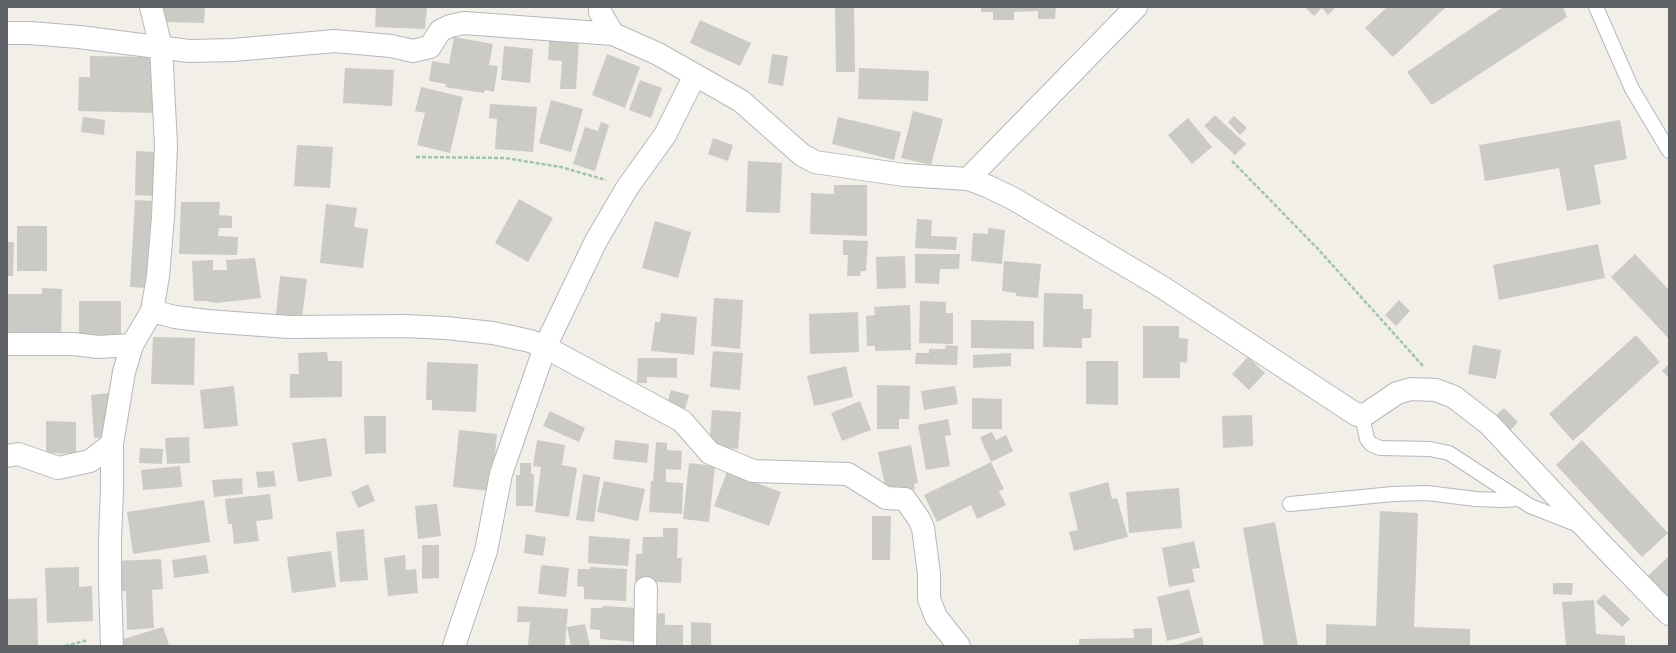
<!DOCTYPE html>
<html>
<head>
<meta charset="utf-8">
<style>
  body { margin:0 }
  #map { position:relative; width:1676px; height:653px; overflow:hidden; background:#f1efe8; font-family:Arial,sans-serif }
  canvas { display:block }
  .frame { position:absolute; inset:0; border:8px solid #5f6368; pointer-events:none }
</style>
</head>
<body>
<div id="map">
<canvas width="1676" height="653"></canvas>
<div class="frame"></div>
</div>
<script>
const context = document.querySelector('canvas').getContext('2d');
context.lineJoin = 'round';
function fillPath(path, color) { context.fillStyle = color; context.fill(path, 'evenodd'); }
const poly = rows => new Path2D(rows.map(r => 'M' + r).join(''));
function stroke(path, color, width, dash) { context.strokeStyle = color; context.lineWidth = width; context.lineCap = dash ? 'butt' : 'round'; context.setLineDash(dash || []); context.stroke(path); }
fillPath(poly([
  [164,7,205,7,204,23,163,22],
  [376,7,427,7,425,29,375,27],
  [835,7,854,7,855,72,836,72],
  [981,7,1056,7,1055,19,1038,19,1038,11,1014,12,1014,20,993,20,993,12,981,12],
  [1305,7,1336,7,1328,15,1322,8,1314,16],
  [1387,7,1446,7,1393,57,1365,28],
  [1503,7,1563,7,1567,17,1432,105,1407,72],
  [700,20,751,43,740,66,690,43],
  [550,22,580,24,576,89,560,89,562,61,548,60],
  [454,37,493,44,489,65,498,66,494,92,485,90,484,93,445,87,446,84,429,81,432,61,449,64],
  [504,46,533,49,530,83,501,80],
  [607,54,640,67,625,108,592,95],
  [772,54,788,56,783,86,768,83],
  [90,56,156,57,154,113,78,111,79,77,90,77],
  [345,68,394,70,392,106,343,103],
  [859,68,929,71,928,101,858,99],
  [640,80,662,88,651,118,629,110],
  [421,87,463,97,450,153,417,145,425,113,415,111],
  [551,100,583,109,571,152,539,143],
  [490,104,537,107,533,152,495,149,497,119,489,118],
  [913,111,943,119,931,165,901,158],
  [1215,115,1246,144,1235,155,1204,126],
  [1234,116,1247,128,1240,135,1228,122],
  [83,117,105,120,104,135,81,132],
  [838,117,901,132,894,160,832,144],
  [1188,118,1212,147,1192,164,1168,135],
  [1620,120,1627,159,1594,165,1601,204,1567,211,1559,168,1485,181,1479,145],
  [601,122,609,125,595,171,573,164,585,127,598,131],
  [713,138,733,145,728,161,708,154],
  [297,145,333,147,330,188,294,186],
  [136,151,155,152,154,196,135,195],
  [748,161,782,163,780,213,746,212],
  [834,185,867,185,867,236,810,234,811,193,834,194],
  [519,199,553,218,528,262,495,243],
  [135,200,152,201,146,288,130,287],
  [181,202,220,202,219,215,232,216,232,228,219,228,218,236,238,237,237,255,179,254],
  [326,204,357,208,354,227,368,229,363,268,320,263],
  [917,219,932,220,931,236,957,237,956,250,915,248],
  [655,221,691,232,678,278,642,268],
  [17,226,47,226,47,271,17,271],
  [988,228,1005,230,1002,264,971,261,973,233,988,234],
  [843,240,868,241,866,271,861,271,860,276,847,276,848,255,843,255],
  [7,242,14,242,13,276,7,276],
  [1598,244,1605,278,1499,300,1493,265],
  [915,254,960,254,959,269,940,269,939,284,915,283],
  [1635,254,1669,290,1669,339,1611,277],
  [905,256,906,288,877,289,876,257],
  [255,258,261,298,216,303,205,301,194,301,192,261,213,260,213,270,227,270,226,260],
  [1004,261,1041,264,1038,298,1016,296,1016,293,1002,291],
  [280,276,307,279,302,318,276,315],
  [42,288,62,289,61,344,7,334,7,294,42,294],
  [1044,293,1083,294,1083,309,1092,309,1091,338,1082,338,1082,348,1043,347],
  [714,298,743,300,740,349,711,346],
  [1399,300,1410,311,1396,326,1385,315],
  [79,301,121,301,121,344,79,343],
  [920,301,946,302,946,313,953,313,953,344,919,343],
  [910,305,911,350,875,351,875,346,867,346,866,316,875,315,874,307],
  [858,312,859,352,810,354,809,314],
  [661,313,697,317,694,355,651,351,655,322,660,322],
  [971,320,1034,321,1034,349,971,348],
  [1143,326,1179,326,1179,338,1188,339,1187,363,1180,362,1180,378,1143,378],
  [1636,335,1660,362,1573,441,1549,414],
  [153,337,195,338,194,385,151,384],
  [945,345,958,346,957,365,915,364,916,353,929,353,929,349,946,349],
  [1473,345,1501,350,1496,379,1468,374],
  [713,351,743,353,740,390,710,387],
  [327,352,328,361,342,361,342,397,290,398,290,374,299,374,298,353],
  [1011,353,1011,366,973,368,973,355],
  [1248,357,1265,373,1249,390,1232,374],
  [638,358,677,358,677,378,647,377,647,383,637,383],
  [1086,361,1118,361,1118,405,1086,404],
  [427,362,478,364,476,412,432,410,432,400,426,400],
  [1669,364,1669,378,1662,371],
  [846,366,853,397,814,406,807,376],
  [877,385,910,386,909,419,899,419,899,429,877,429],
  [234,386,238,426,204,429,200,390],
  [955,386,958,404,924,410,921,391],
  [671,390,689,395,683,416,665,411],
  [110,393,112,437,94,438,91,395],
  [972,398,1002,399,1002,429,972,429],
  [860,401,871,430,842,441,831,413],
  [1504,408,1518,422,1510,431,1495,416],
  [712,410,741,412,738,449,709,447],
  [550,411,585,428,579,442,543,426],
  [1252,415,1253,446,1223,448,1222,416],
  [364,416,386,416,386,453,365,454],
  [948,419,951,435,945,436,950,466,926,470,918,425],
  [46,421,76,422,76,454,46,453],
  [459,430,497,434,491,491,453,487],
  [992,432,996,440,1006,435,1013,451,991,462,980,437],
  [189,437,190,463,167,464,165,438],
  [326,438,332,476,298,482,292,443],
  [537,440,565,445,562,465,577,468,569,517,535,512,541,467,533,466],
  [615,440,649,444,647,463,613,459],
  [1582,440,1668,533,1642,557,1556,465],
  [656,442,667,443,667,450,682,451,681,470,666,469,666,482,683,483,682,514,649,512,651,481,653,481],
  [911,445,918,483,914,484,915,489,887,495,878,452],
  [140,448,163,449,162,464,139,463],
  [991,462,1004,489,999,491,1006,505,977,519,971,505,937,522,924,495],
  [520,463,531,463,531,474,534,474,533,506,516,506,516,475,520,475],
  [689,463,715,466,709,522,683,519],
  [180,466,182,487,143,490,141,470],
  [274,471,276,486,258,488,256,472],
  [727,472,781,492,769,526,714,506],
  [583,474,600,477,594,522,576,520],
  [242,478,243,494,214,497,212,480],
  [604,481,645,489,638,521,597,512],
  [1108,482,1112,499,1117,498,1128,537,1074,551,1069,532,1078,530,1069,493],
  [368,484,375,501,358,508,351,492],
  [1179,488,1182,528,1129,533,1126,492],
  [270,494,273,519,256,521,259,541,234,544,232,524,228,524,225,499],
  [204,500,210,542,133,554,127,512],
  [437,504,441,536,418,539,415,506],
  [1380,511,1418,513,1414,627,1470,629,1470,646,1326,646,1326,624,1376,626],
  [872,516,891,516,890,560,872,560],
  [1275,522,1298,646,1264,646,1243,528],
  [663,528,678,528,677,558,682,558,681,583,635,581,636,554,642,554,643,537,663,537],
  [364,529,368,580,340,582,336,532],
  [526,534,546,537,543,556,524,553],
  [589,536,630,539,628,566,588,563],
  [1194,541,1200,568,1192,569,1195,582,1169,587,1162,548],
  [422,545,439,545,439,578,422,579],
  [331,551,336,587,292,593,287,557],
  [206,555,209,573,174,578,172,560],
  [405,555,406,570,416,569,418,593,388,596,384,558],
  [1669,556,1669,601,1647,577],
  [161,559,163,589,152,590,154,628,127,630,126,591,116,592,114,561],
  [541,565,569,568,566,597,538,594],
  [79,567,79,587,92,586,93,621,47,623,45,568],
  [590,567,627,569,626,601,584,599,584,587,577,586,578,569,590,569],
  [1553,583,1573,583,1572,595,1553,594],
  [1189,589,1200,633,1167,641,1157,597],
  [1604,594,1630,619,1622,627,1596,602],
  [37,598,38,646,7,645,7,599],
  [1594,600,1596,634,1625,636,1625,646,1566,646,1562,602],
  [518,606,568,609,565,646,528,646,530,622,517,622],
  [602,606,640,608,638,642,600,639,600,630,590,629,591,608,602,608],
  [665,613,665,625,683,625,683,646,651,646,650,614],
  [691,622,711,623,711,646,691,646],
  [585,624,590,646,571,646,567,627],
  [163,627,169,644,164,646,118,646,117,641],
  [1152,628,1152,646,1079,646,1079,639,1134,638,1133,629],
  [1202,637,1204,646,1172,646]
]), '#cccac5');
const service = poly([
  [1596,7,1632,89,1669,151],
  [1362,416,1367,439,1371,444,1380,448,1430,449,1449,453,1530,506,1581,526],
  [1290,504,1393,494,1427,493,1476,499,1503,500,1519,499]
]);
const minor = poly([
  [600,7,600,12,613,34,658,54,741,101,802,155,815,162,904,175,968,179,987,186,1014,199,1162,287,1357,415,1366,414,1397,393,1411,389,1436,390,1454,397,1489,424,1600,543,1669,614],
  [7,33,30,33,79,37,189,51,233,50,335,41,391,46,413,51,430,47,440,31,450,26,464,23,613,34],
  [968,179,1136,7],
  [152,311,175,317,207,321,289,327,405,326,446,328,493,333,530,341,545,347,682,421,710,453,753,471,848,474,886,498,905,499,919,519,923,528,929,574,929,599,936,617,959,646],
  [7,344,73,344,98,347,132,345],
  [7,456,18,454,58,468,90,461,112,444],
  [112,646,110,583,110,538,112,490,112,444,124,372,132,345,152,311,158,276,163,217,166,145,161,47,151,7],
  [454,646,486,551,501,474,545,347,596,241,627,188,665,135,695,75],
  [645,646,646,588]
]);
stroke(service, '#b5b8bc', 16);
stroke(minor, '#b5b8bc', 24);
stroke(poly([
  [416,157,505,158,561,167,606,180],
  [1232,161,1318,249,1423,366],
  [65,646,88,640]
]), '#9cc7a9', 2.5, [4, 2]);
stroke(service, '#fff', 14);
stroke(minor, '#fff', 22);
</script>
</body>
</html>
